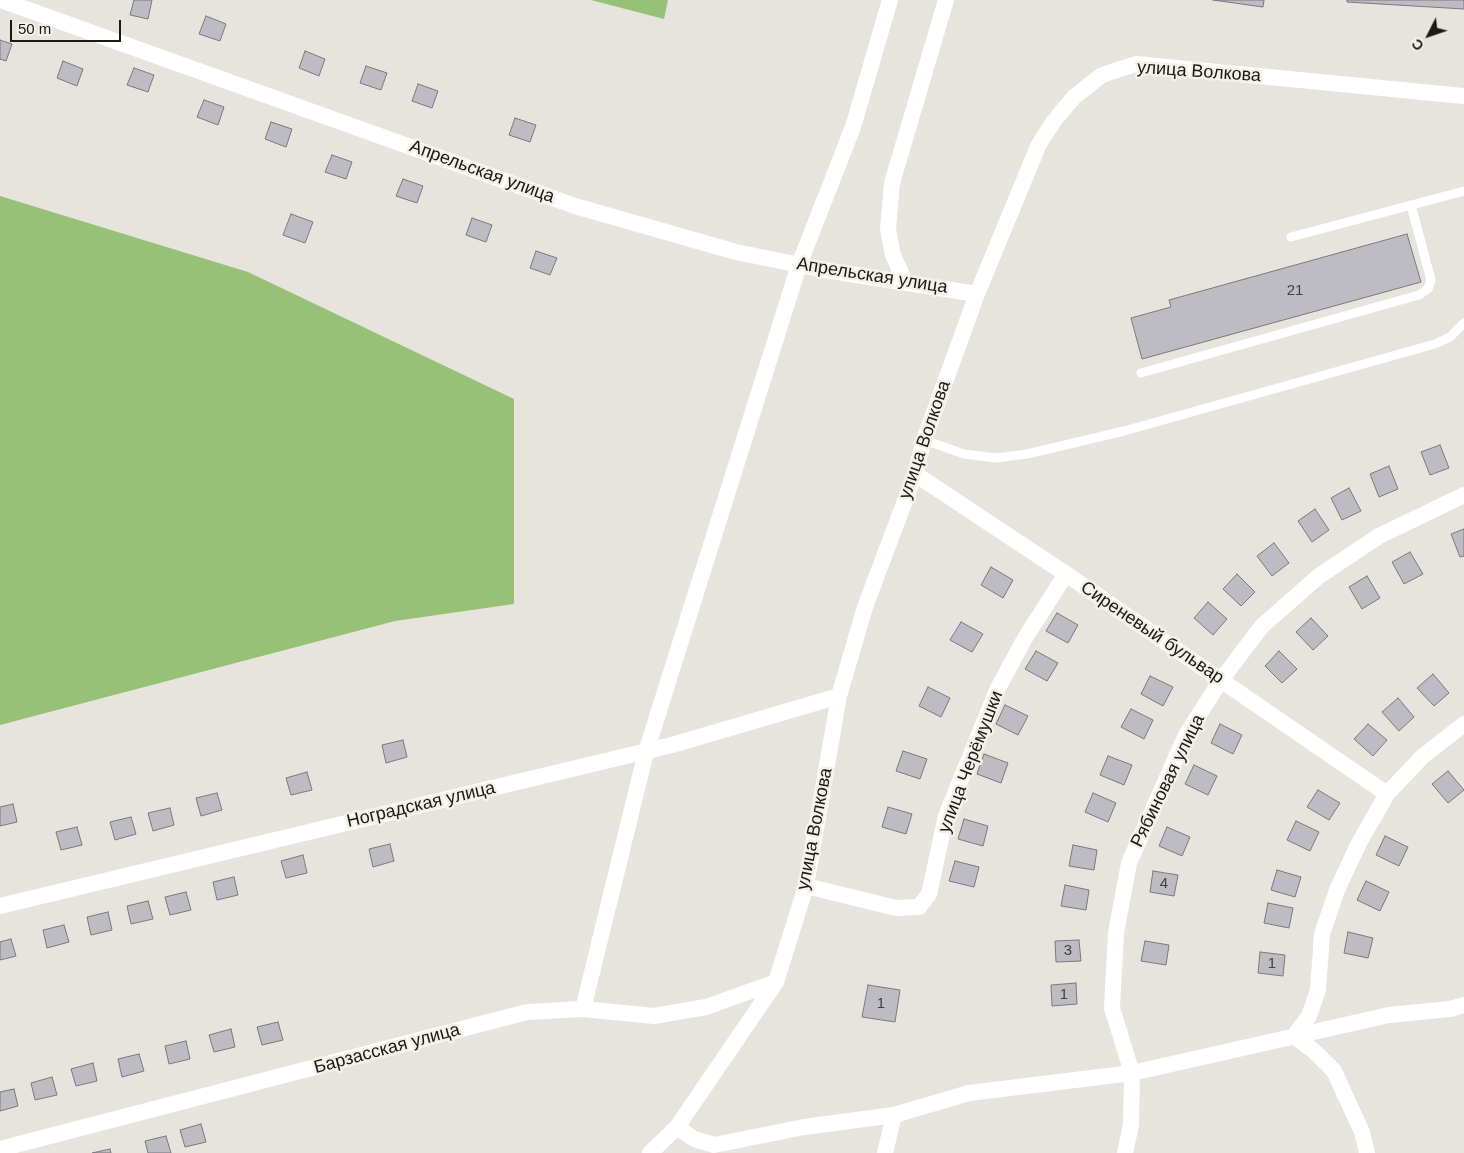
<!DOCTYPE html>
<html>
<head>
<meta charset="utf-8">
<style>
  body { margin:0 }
  #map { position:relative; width:1464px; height:1153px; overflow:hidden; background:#e7e3dd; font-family:Arial,sans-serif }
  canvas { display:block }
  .north { position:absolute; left:1404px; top:10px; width:50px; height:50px; -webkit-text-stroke:4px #f4f0ea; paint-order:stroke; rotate:229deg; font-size:14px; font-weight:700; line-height:20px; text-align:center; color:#1a1917 }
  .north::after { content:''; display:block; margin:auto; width:18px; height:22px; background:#1a1917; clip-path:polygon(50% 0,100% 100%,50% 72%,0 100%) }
  .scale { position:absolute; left:10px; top:20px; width:111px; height:22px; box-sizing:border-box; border:2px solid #1a1917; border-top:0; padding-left:6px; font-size:15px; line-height:18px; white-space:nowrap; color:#1a1917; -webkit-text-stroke:4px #f4f0ea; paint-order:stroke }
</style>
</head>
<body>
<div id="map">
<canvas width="1464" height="1153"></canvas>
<div class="north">С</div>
<div class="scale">50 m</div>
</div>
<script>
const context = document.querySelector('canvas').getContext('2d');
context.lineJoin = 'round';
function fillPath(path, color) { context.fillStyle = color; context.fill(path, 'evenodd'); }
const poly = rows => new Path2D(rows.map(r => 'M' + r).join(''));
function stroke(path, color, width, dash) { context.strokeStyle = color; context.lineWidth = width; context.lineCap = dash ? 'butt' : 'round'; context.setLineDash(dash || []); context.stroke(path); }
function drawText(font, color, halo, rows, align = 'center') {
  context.font = font + ' Arial,sans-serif'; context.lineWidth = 5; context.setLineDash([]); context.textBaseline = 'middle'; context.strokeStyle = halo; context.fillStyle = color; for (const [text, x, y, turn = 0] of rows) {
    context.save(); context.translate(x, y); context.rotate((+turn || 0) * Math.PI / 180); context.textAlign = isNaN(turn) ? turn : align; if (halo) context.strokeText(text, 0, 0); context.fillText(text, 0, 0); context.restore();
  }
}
fillPath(poly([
  [591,0,668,0,664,19],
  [0,196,248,272,514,399,514,604,395,621,0,725]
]), '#97c177');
const building = poly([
  [134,0,152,0,148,19,130,15,134,0],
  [1213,0,1264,0,1263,7,1213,0],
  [1347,0,1464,0,1464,9,1347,2,1347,0],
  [206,16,226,24,220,41,199,34,206,16],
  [0,40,12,44,6,61,0,59,0,40],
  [305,51,325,59,319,76,299,68,305,51],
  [63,61,83,69,77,86,57,78,63,61],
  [366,66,387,73,381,90,360,83,366,66],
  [134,68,154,75,148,92,127,85,134,68],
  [418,84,438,91,432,108,412,101,418,84],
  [204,100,224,107,218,125,197,117,204,100],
  [515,118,536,125,530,142,509,135,515,118],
  [271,122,292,129,286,147,265,139,271,122],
  [332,155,352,162,346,179,325,172,332,155],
  [403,179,423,186,417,203,396,196,403,179],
  [291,214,313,222,305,243,283,235,291,214],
  [472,218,492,225,486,242,466,235,472,218],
  [1407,234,1421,282,1142,359,1131,318,1171,307,1169,300,1407,234],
  [536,251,557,258,550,275,530,268,536,251],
  [1440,445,1449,468,1430,475,1421,452,1440,445],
  [1389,466,1398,489,1379,497,1370,474,1389,466],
  [1349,488,1361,511,1342,520,1331,498,1349,488],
  [1315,509,1329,530,1312,542,1298,521,1315,509],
  [1464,529,1464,556,1460,557,1451,534,1464,529],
  [1274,543,1289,563,1272,576,1257,556,1274,543],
  [1410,552,1423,574,1404,584,1392,562,1410,552],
  [991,567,1013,580,1003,598,981,585,991,567],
  [1237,574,1255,592,1241,606,1223,589,1237,574],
  [1367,576,1380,598,1362,609,1349,587,1367,576],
  [1208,602,1227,619,1213,635,1194,618,1208,602],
  [1057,613,1078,625,1068,643,1046,631,1057,613],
  [1311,618,1328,636,1313,650,1296,632,1311,618],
  [961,622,983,634,972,652,950,640,961,622],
  [1036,651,1058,663,1047,681,1025,669,1036,651],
  [1279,651,1297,669,1282,683,1265,666,1279,651],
  [1433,674,1449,693,1434,706,1417,688,1433,674],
  [1150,676,1173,687,1163,706,1141,694,1150,676],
  [928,687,950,698,941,717,919,706,928,687],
  [1398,698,1414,717,1399,731,1382,712,1398,698],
  [1005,705,1028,716,1018,735,996,724,1005,705],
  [1131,709,1153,720,1144,739,1121,727,1131,709],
  [1220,724,1242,735,1233,754,1211,743,1220,724],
  [1368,724,1387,740,1373,756,1354,739,1368,724],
  [403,740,407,757,386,763,382,745,403,740],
  [903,751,927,759,920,779,896,771,903,751],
  [984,754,1008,763,1001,783,977,774,984,754],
  [1108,756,1132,765,1124,785,1100,775,1108,756],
  [1194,765,1217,776,1208,795,1185,784,1194,765],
  [1448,771,1464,790,1448,803,1432,784,1448,771],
  [307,772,312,790,291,795,286,778,307,772],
  [1318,790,1340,803,1329,820,1307,807,1318,790],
  [217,793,222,810,201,816,196,798,217,793],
  [1093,793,1116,803,1108,822,1085,812,1093,793],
  [13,804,17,822,0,826,0,807,13,804],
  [888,807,912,814,906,834,882,827,888,807],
  [170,808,174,825,153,831,148,813,170,808],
  [131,817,136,834,115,840,110,822,131,817],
  [964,819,988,826,983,846,958,839,964,819],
  [1296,821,1319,832,1310,851,1287,840,1296,821],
  [77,827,82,845,61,850,56,832,77,827],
  [1167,827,1190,837,1182,856,1159,846,1167,827],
  [1385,836,1408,847,1399,866,1376,855,1385,836],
  [390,844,394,861,373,867,369,849,390,844],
  [1073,845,1097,850,1094,870,1069,866,1073,845],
  [303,855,307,873,286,878,281,861,303,855],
  [955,861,979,867,974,887,949,881,955,861],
  [1277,870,1301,877,1295,897,1271,890,1277,870],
  [1153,871,1178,875,1174,896,1150,892,1153,871],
  [234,877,238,895,217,900,213,882,234,877],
  [1366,881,1389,892,1380,911,1357,900,1366,881],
  [1065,885,1089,890,1086,910,1061,906,1065,885],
  [186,892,191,910,170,915,165,897,186,892],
  [148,901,153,919,131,924,127,906,148,901],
  [1268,903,1293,908,1289,928,1264,923,1268,903],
  [108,912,112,930,91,935,87,917,108,912],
  [64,925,69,942,47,948,43,930,64,925],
  [1348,932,1373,938,1368,958,1344,953,1348,932],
  [11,939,16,956,0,960,0,942,11,939],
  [1079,940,1081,961,1056,962,1055,941,1079,940],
  [1145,941,1169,945,1166,965,1141,961,1145,941],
  [1260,952,1285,955,1283,976,1258,973,1260,952],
  [1076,983,1077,1004,1052,1006,1051,985,1076,983],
  [868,985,900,990,895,1022,862,1017,868,985],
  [278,1022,283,1040,262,1045,257,1027,278,1022],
  [231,1029,235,1047,214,1052,209,1035,231,1029],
  [186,1041,190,1059,169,1064,165,1046,186,1041],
  [139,1054,144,1071,122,1077,118,1059,139,1054],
  [93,1063,97,1081,76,1086,71,1069,93,1063],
  [52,1077,57,1095,35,1100,31,1083,52,1077],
  [14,1089,18,1106,0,1111,0,1092,14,1089],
  [201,1124,206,1142,185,1147,180,1130,201,1124],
  [166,1136,171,1153,148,1153,145,1141,166,1136],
  [110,1149,111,1153,92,1153,110,1149]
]);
fillPath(building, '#bcbcc2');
stroke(building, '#79797f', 1);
stroke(poly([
  [1291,237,1464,191],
  [1141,373,1419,295,1428,289,1431,280,1411,205],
  [924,440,964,454,996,458,1027,454,1124,431,1435,344,1450,337,1464,323]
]), '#fff', 9);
stroke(poly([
  [1,0,575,206,736,252,825,270,977,294],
  [905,282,893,255,888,230,892,183,946,0],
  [915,474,1066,574,1387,794],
  [806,886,896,908,919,907,929,894,946,816,997,690,1025,638,1066,574],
  [0,906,672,745,839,696],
  [583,1009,646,752,799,265,853,127,890,0],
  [1294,1036,1309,1016,1318,990,1322,934,1337,890,1359,843,1387,794,1422,757,1464,724],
  [1294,1036,1314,1051,1334,1071,1362,1132,1367,1153],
  [677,1127,694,1139,714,1145,804,1127,894,1115,969,1093,1132,1073,1389,1015,1450,1009,1464,1005],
  [0,1149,527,1012,583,1009,654,1016,706,1007,776,982],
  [650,1153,677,1127,776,982,806,886,839,696,865,607,915,474,924,440,977,294,1039,144,1054,121,1074,97,1102,75,1136,64,1464,96],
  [885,1153,894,1115],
  [1125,1153,1131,1125,1132,1073,1112,1008,1116,933,1129,863,1186,735,1221,680,1262,626,1319,576,1379,536,1464,495]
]), '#fff', 16);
drawText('15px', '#424242', null, [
  ["21",1295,291],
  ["4",1164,884],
  ["3",1068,951],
  ["1",1272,964],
  ["1",1064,995],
  ["1",881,1004]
]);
drawText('18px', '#1a1917', '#f4f0ea', [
  ["улица Волкова",1199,72,4],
  ["Апрельская улица",482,172,20],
  ["Апрельская улица",872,276,9],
  ["улица Волкова",925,440,-71],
  ["Сиреневый бульвар",1152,633,34],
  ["улица Черёмушки",971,762,-69],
  ["Рябиновая улица",1168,781,-64],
  ["Ноградская улица",421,805,-13],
  ["улица Волкова",815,829,-79],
  ["Барзасская улица",387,1049,-15]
]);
</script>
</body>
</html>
